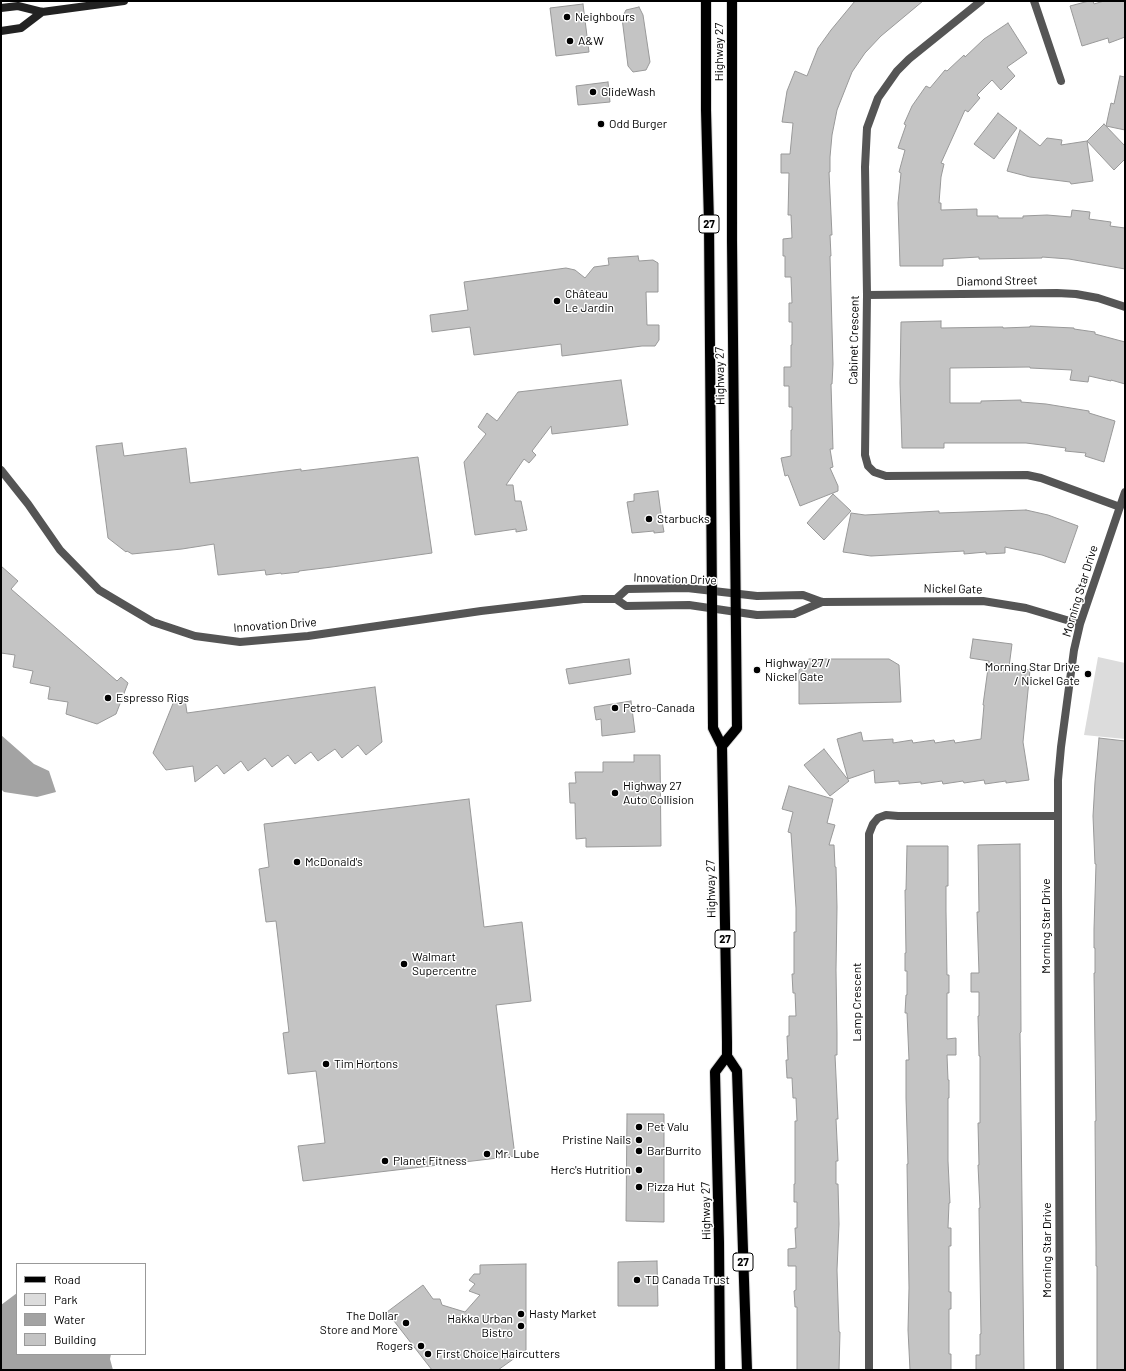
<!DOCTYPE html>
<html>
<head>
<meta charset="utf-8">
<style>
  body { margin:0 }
  #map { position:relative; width:1126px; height:1371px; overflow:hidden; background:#fff; font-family:Barlow,sans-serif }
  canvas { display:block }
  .frame { position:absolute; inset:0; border:2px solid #000; pointer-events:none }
  .legend { position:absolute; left:16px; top:1263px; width:130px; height:92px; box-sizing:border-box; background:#fff; border:1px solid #999; margin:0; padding:5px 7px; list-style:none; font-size:12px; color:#000 }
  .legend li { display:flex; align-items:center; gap:8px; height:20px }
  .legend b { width:20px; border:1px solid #999 }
</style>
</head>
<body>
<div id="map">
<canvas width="1126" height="1371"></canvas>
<div class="frame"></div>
<ul class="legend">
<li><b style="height:5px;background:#000"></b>Road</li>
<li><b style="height:11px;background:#dcdcdc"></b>Park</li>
<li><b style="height:11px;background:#a3a3a3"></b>Water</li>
<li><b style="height:11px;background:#c4c4c4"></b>Building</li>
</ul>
</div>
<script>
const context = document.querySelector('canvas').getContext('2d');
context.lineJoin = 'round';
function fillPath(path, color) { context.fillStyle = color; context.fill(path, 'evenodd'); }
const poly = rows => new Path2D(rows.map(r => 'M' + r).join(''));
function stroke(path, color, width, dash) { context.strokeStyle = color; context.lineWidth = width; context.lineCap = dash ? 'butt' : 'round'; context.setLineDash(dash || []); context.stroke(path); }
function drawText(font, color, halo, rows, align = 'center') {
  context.font = font + ' Barlow,sans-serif'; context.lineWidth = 3; context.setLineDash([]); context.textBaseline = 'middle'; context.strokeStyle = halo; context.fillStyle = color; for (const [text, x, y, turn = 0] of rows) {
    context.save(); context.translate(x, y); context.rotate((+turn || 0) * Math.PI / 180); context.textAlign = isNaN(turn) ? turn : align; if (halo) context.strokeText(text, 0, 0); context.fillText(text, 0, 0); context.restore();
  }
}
fillPath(poly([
  [1098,657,1125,663,1125,739,1084,735]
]), '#dcdcdc');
fillPath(poly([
  [1,735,34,764,49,771,56,792,37,797,4,792,1,789],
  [17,1293,17,1354,111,1354,110,1359,113,1370,1,1370,1,1305]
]), '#a3a3a3');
const building = poly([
  [855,1,923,1,881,36,865,53,852,72,837,110,832,135,830,157,830,172,829,172,832,235,830,235,831,256,830,256,833,364,832,384,831,384,833,449,830,449,833,467,830,468,838,486,838,491,800,506,788,475,785,476,781,458,791,456,791,430,792,430,792,407,789,407,789,386,784,386,784,367,791,367,791,345,792,345,792,322,789,322,789,303,792,303,791,277,785,277,785,256,783,256,783,239,792,238,791,215,788,215,789,173,781,173,781,154,790,154,793,123,782,122,787,91,795,71,807,76,818,48,831,30,855,1],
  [1089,1,1093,1,1094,4,1104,1,1125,1,1125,37,1109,43,1108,38,1082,46,1070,6,1089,1],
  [583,4,589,52,556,56,550,8,583,4],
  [639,7,643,15,650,62,646,70,633,72,628,66,622,18,626,10,639,7],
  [1008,23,1027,53,1007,67,1015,76,1001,90,992,80,977,95,980,98,968,112,965,110,941,163,944,164,941,177,939,203,941,203,941,210,977,209,977,216,998,216,998,218,1023,218,1023,216,1047,215,1071,217,1072,210,1090,212,1089,219,1111,222,1110,226,1125,228,1125,269,1069,259,1042,257,1042,258,979,259,979,257,943,259,943,266,900,266,898,203,901,173,899,172,905,150,898,148,906,125,904,124,912,106,926,86,930,88,945,70,947,71,964,55,965,57,984,39,1008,23],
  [1120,76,1125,77,1125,130,1106,126,1111,103,1114,104,1120,76],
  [608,82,610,102,578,105,576,86,608,82],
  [998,113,1017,128,994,159,974,144,998,113],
  [1104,124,1125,146,1125,159,1114,170,1087,141,1104,124],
  [1020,130,1040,146,1047,138,1062,140,1061,145,1087,141,1093,181,1071,184,1070,182,1030,177,1007,171,1020,130],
  [638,256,639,261,653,260,658,263,658,292,646,292,647,325,659,325,659,340,655,346,642,346,562,356,561,344,474,355,470,327,432,332,430,315,468,310,464,282,566,268,575,270,585,278,594,267,609,265,608,258,638,256],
  [941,321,941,328,1003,327,1003,328,1030,327,1030,326,1074,328,1074,329,1095,332,1095,334,1125,342,1125,384,1111,380,1111,381,1089,376,1088,382,1070,380,1072,370,1030,368,1030,367,950,368,950,403,981,403,981,401,1021,400,1021,402,1046,404,1089,411,1089,413,1115,421,1104,462,1085,456,1086,453,1065,451,1066,448,1026,443,944,443,944,448,902,448,900,383,901,322,941,321],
  [621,380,628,425,552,434,551,426,532,451,536,455,529,463,524,459,506,485,513,485,515,501,521,501,527,530,516,532,516,529,475,535,464,462,486,434,478,427,487,413,497,421,518,392,621,380],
  [122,443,124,456,186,448,190,483,301,469,301,471,418,457,432,553,332,567,299,571,299,572,281,574,281,573,266,575,265,570,218,575,214,544,182,549,132,554,127,551,126,552,108,538,96,446,122,443],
  [658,491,662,521,664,532,654,533,654,531,632,533,627,502,634,501,634,494,658,491],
  [833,494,851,511,824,540,807,523,833,494],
  [1026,510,1048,515,1078,526,1065,563,1042,555,1005,547,1005,553,986,554,986,552,964,554,964,551,871,556,843,552,851,513,865,515,939,511,939,513,1026,510],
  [1,566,18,581,11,589,117,681,121,677,128,683,116,714,97,724,66,714,68,702,48,699,50,687,30,683,33,671,13,667,15,655,1,653,1,566],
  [973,639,1012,644,1009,667,1030,670,1023,742,1029,780,1006,783,1006,781,985,784,984,780,964,783,963,781,943,784,942,781,921,784,921,782,899,784,899,781,875,783,874,770,848,779,837,739,861,732,863,741,893,739,893,743,912,740,913,743,934,740,935,743,954,740,955,743,981,739,984,705,983,705,989,661,970,658,973,639],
  [629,659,631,674,569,684,566,669,629,659],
  [809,659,889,659,899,665,901,702,799,704,799,670,809,659],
  [375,687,382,742,366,755,358,745,342,758,335,749,318,761,311,752,295,764,288,755,272,767,265,758,248,771,241,761,224,774,217,765,195,782,193,766,166,770,153,753,174,701,185,699,187,713,375,687],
  [631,701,635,732,602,736,601,719,596,720,594,707,631,701],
  [1099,738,1125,741,1125,1370,1097,1370,1097,1266,1096,1266,1096,1248,1095,1121,1096,1121,1094,973,1095,973,1095,948,1094,948,1094,929,1096,864,1095,864,1093,816,1095,782,1099,738],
  [824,749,849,781,830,796,804,765,824,749],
  [634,755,660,755,661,846,586,847,586,838,576,839,575,803,570,803,569,783,576,783,575,772,603,772,603,762,634,762,634,755],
  [789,786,833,799,827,823,835,825,829,845,834,845,835,867,836,867,837,907,836,970,837,1033,837,1055,835,1055,838,1119,836,1119,838,1161,836,1161,836,1184,838,1184,839,1224,837,1270,839,1332,840,1332,839,1370,797,1370,797,1307,795,1307,794,1291,796,1290,796,1266,788,1266,788,1249,796,1248,795,1228,797,1228,797,1202,794,1202,794,1184,795,1184,795,1121,797,1121,796,1098,793,1098,792,1078,787,1078,786,1060,788,1060,787,1036,789,1036,789,1016,796,1016,795,993,793,993,792,974,794,974,794,932,796,932,796,908,791,833,788,832,793,812,782,809,789,786],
  [469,799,484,927,522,922,531,1001,496,1005,515,1156,303,1181,298,1146,325,1143,316,1071,288,1074,283,1033,289,1032,276,921,266,922,259,869,269,867,264,824,469,799],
  [1020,844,1021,1032,1020,1033,1024,1370,976,1370,976,1355,980,1355,980,1334,981,1334,979,1208,980,1208,978,1165,979,1165,978,1123,980,1123,980,1056,979,1056,978,1016,979,1016,979,992,971,992,971,973,979,973,977,912,979,912,978,845,1020,844],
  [907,846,948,846,948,886,946,886,946,911,947,975,949,975,949,993,947,993,947,1039,956,1038,956,1055,947,1055,948,1080,949,1080,949,1098,948,1098,948,1161,950,1203,949,1203,948,1228,951,1228,951,1246,949,1246,949,1292,951,1292,951,1309,949,1309,949,1354,951,1354,951,1370,910,1370,908,1330,909,1288,907,1164,908,1164,906,1098,906,1060,909,1060,907,1013,905,1013,906,995,907,995,907,971,905,971,905,953,906,953,905,890,906,890,907,846],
  [627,1114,664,1114,664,1222,626,1221,627,1114],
  [657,1261,658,1306,618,1306,618,1262,657,1261],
  [526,1264,526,1350,498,1370,432,1370,387,1312,423,1285,433,1299,440,1299,442,1305,465,1312,480,1295,469,1291,475,1284,469,1280,474,1274,480,1274,480,1265,526,1264]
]);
fillPath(building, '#c4c4c4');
stroke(building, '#999', 1);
const primary = poly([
  [706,1,706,110,709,223,713,728,722,746,727,1042,727,1056,715,1072,719,1242,720,1370],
  [722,746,737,728,732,241,732,1],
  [727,1056,737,1071,747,1370]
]);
stroke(primary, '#dbdbdb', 12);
stroke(poly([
  [981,1,909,59,897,71,878,98,867,128,865,167,867,295,865,455,868,466,874,472,886,476,1027,475,1041,478,1120,507],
  [1034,1,1061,81],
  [867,295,1057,293,1076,294,1098,298,1125,307],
  [1,470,28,504,60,550,99,590,153,622,195,636,240,642,308,636,481,611,583,599,616,599,626,606,689,605,757,615,794,614,822,602],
  [616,599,627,589,687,588,757,596,803,595,822,602,983,601,1026,608,1080,624],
  [869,1370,869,834,873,824,878,818,886,815,898,816,1058,816],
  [1060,1370,1058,891,1058,780,1061,747,1074,650,1080,624,1125,492]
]), '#555', 8);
stroke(poly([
  [1,8,18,6,42,12,124,1],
  [1,31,21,28,42,12]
]), '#222', 8);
stroke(primary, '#000', 10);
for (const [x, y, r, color] of [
  [567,17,4,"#000"],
  [570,41,4,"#000"],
  [593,92,4,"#000"],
  [601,124,4,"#000"],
  [557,301,4,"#000"],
  [649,519,4,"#000"],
  [757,670,4,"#000"],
  [1088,674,4,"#000"],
  [108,698,4,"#000"],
  [615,708,4,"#000"],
  [615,793,4,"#000"],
  [297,862,4,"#000"],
  [404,964,4,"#000"],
  [326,1064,4,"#000"],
  [639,1127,4,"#000"],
  [639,1140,4,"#000"],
  [639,1151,4,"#000"],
  [487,1154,4,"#000"],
  [385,1161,4,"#000"],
  [639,1170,4,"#000"],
  [639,1187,4,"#000"],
  [637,1280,4,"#000"],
  [521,1314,4,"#000"],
  [406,1323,4,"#000"],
  [521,1326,4,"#000"],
  [421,1346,4,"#000"],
  [428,1354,4,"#000"]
]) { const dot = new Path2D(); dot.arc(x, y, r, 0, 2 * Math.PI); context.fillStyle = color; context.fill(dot); stroke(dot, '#fff', 1.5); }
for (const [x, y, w] of [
  [709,224,20],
  [725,939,20],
  [743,1262,20]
]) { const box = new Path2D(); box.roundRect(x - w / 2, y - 9, w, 18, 3); context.fillStyle = '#fff'; context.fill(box); stroke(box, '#000', 1); }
drawText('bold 11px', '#000', null, [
  ["27",709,224],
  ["27",725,939],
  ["27",743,1262]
]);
drawText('12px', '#000', '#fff', [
  ["Neighbours",575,17],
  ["A&W",578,41],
  ["GlideWash",601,92],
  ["Odd Burger",609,124],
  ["Château",565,294],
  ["Le Jardin",565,308],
  ["Starbucks",657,519],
  ["Highway 27 /",765,663],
  ["Nickel Gate",765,677],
  ["Morning Star Drive",1080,667,"right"],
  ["/ Nickel Gate",1080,681,"right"],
  ["Espresso Rigs",116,698],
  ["Petro-Canada",623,708],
  ["Highway 27",623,786],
  ["Auto Collision",623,800],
  ["McDonald's",305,862],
  ["Walmart",412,957],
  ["Supercentre",412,971],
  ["Tim Hortons",334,1064],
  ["Pet Valu",647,1127],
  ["Pristine Nails",631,1140,"right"],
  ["BarBurrito",647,1151],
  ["Mr. Lube",495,1154],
  ["Planet Fitness",393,1161],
  ["Herc's Hutrition",631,1170,"right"],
  ["Pizza Hut",647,1187],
  ["TD Canada Trust",645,1280],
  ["Hasty Market",529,1314],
  ["The Dollar",398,1316,"right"],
  ["Store and More",398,1330,"right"],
  ["Hakka Urban",513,1319,"right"],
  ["Bistro",513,1333,"right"],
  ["Rogers",413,1346,"right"],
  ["First Choice Haircutters",436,1354]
], 'left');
drawText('12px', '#000', '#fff', [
  ["Highway 27",719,52,-90],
  ["Diamond Street",997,281,-1],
  ["Cabinet Crescent",854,340,-89],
  ["Highway 27",720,376,-91],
  ["Innovation Drive",675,579,2],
  ["Nickel Gate",953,589,1],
  ["Morning Star Drive",1080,591,-73],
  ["Innovation Drive",275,625,-4],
  ["Highway 27",711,889,-91],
  ["Morning Star Drive",1046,926,-90],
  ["Lamp Crescent",857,1002,-90],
  ["Highway 27",706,1211,-91],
  ["Morning Star Drive",1047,1250,-90]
]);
</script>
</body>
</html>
